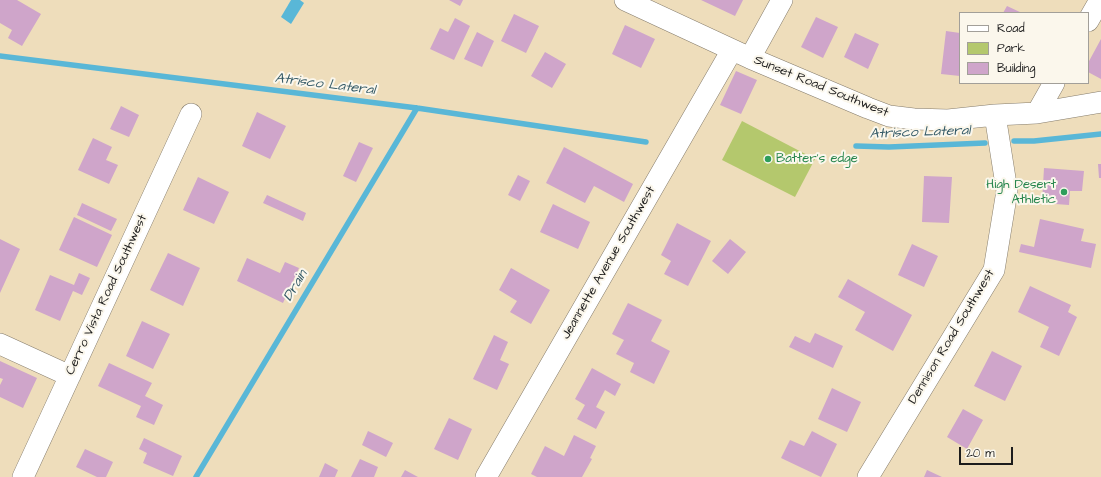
<!DOCTYPE html>
<html>
<head>
<meta charset="utf-8">
<style>
  body { margin:0 }
  #map { position:relative; width:1101px; height:477px; overflow:hidden; background:#edb; font-family:"Architects Daughter",sans-serif }
  canvas { display:block }
  .legend { position:absolute; left:959px; top:12px; width:130px; height:72px; box-sizing:border-box; background:#fbf7ec; border:1px solid #a29f99; margin:0; padding:5px 7px; list-style:none; font-size:12px; color:#1c1c1c }
  .legend li { display:flex; align-items:center; gap:8px; height:20px }
  .legend b { width:20px; border:1px solid #a29f99 }
  .scale { position:absolute; left:959px; top:447px; width:54px; height:18px; box-sizing:border-box; border:2px solid #1c1c1c; border-top:0; padding-left:5px; font-size:12px; line-height:14px; white-space:nowrap; color:#1c1c1c; -webkit-text-stroke:3px #fbf7ec; paint-order:stroke }
</style>
</head>
<body>
<div id="map">
<canvas width="1101" height="477"></canvas>
<ul class="legend">
<li><b style="height:5px;background:#fff"></b>Road</li>
<li><b style="height:11px;background:#b4c86d"></b>Park</li>
<li><b style="height:11px;background:#cfa5ca"></b>Building</li>
</ul>
<div class="scale">20 m</div>
</div>
<script>
const context = document.querySelector('canvas').getContext('2d');
context.lineJoin = 'round';
function fillPath(path, color) { context.fillStyle = color; context.fill(path, 'evenodd'); }
const poly = rows => new Path2D(rows.map(r => 'M' + r).join(''));
function stroke(path, color, width, dash) { context.strokeStyle = color; context.lineWidth = width; context.lineCap = dash ? 'butt' : 'round'; context.setLineDash(dash || []); context.stroke(path); }
function drawText(font, color, halo, rows, align = 'center') {
  context.font = font + ' "Architects Daughter",sans-serif'; context.lineWidth = 4; context.setLineDash([]); context.textBaseline = 'middle'; context.strokeStyle = halo; context.fillStyle = color; for (const [text, x, y, turn = 0] of rows) {
    context.save(); context.translate(x, y); context.rotate((+turn || 0) * Math.PI / 180); context.textAlign = isNaN(turn) ? turn : align; if (halo) context.strokeText(text, 0, 0); context.fillText(text, 0, 0); context.restore();
  }
}
fillPath(poly([
  [742,121,815,159,795,197,722,160]
]), '#b4c86d');
fillPath(poly([
  [291,0,300,0,304,3,291,24,281,17]
]), '#59b7d7');
stroke(poly([
  [0,56,417,108,646,142],
  [1014,141,1034,141,1101,134],
  [856,146,889,147,985,143],
  [196,477,417,108]
]), '#59b7d7', 5.5);
fillPath(poly([
  [0,0,17,0,41,14,22,46,8,38,12,30,0,23],
  [449,0,463,0,460,6],
  [701,0,743,0,735,16],
  [1007,6,1022,13,1003,13],
  [514,14,539,26,526,53,501,41],
  [816,17,838,27,823,58,801,47],
  [455,18,470,26,454,60,430,49,440,28,448,32],
  [625,25,655,39,641,68,612,54],
  [946,31,960,33,960,76,941,74],
  [477,32,494,41,482,67,464,59],
  [855,33,879,44,868,69,844,57],
  [1101,39,1101,79,1088,72,1088,63],
  [545,52,566,64,552,88,531,76],
  [736,71,757,80,741,114,720,105],
  [121,106,139,115,129,137,110,129],
  [257,112,286,126,270,159,242,146],
  [93,138,112,147,106,160,118,165,109,184,78,170],
  [359,142,373,148,356,182,343,176],
  [564,147,633,184,624,202,594,186,585,203,546,183],
  [1098,164,1101,164,1101,178,1099,178],
  [1044,168,1084,171,1082,191,1070,191,1069,205,1042,203],
  [518,175,530,181,520,201,508,195],
  [924,176,952,177,949,223,922,222],
  [198,177,229,192,214,224,183,210],
  [267,195,306,213,303,221,263,203],
  [82,203,117,219,111,231,77,215],
  [553,204,590,222,578,249,540,232],
  [74,217,112,235,97,267,59,250],
  [1040,219,1084,229,1081,241,1096,244,1091,268,1019,252,1021,244,1034,247],
  [677,223,711,241,688,286,664,274,671,261,661,255],
  [0,239,20,249,0,293],
  [730,239,746,252,728,274,712,261],
  [912,244,938,256,924,287,898,275],
  [168,253,200,268,183,306,150,290],
  [247,258,280,273,285,262,299,268,283,303,237,281],
  [511,268,550,290,531,324,510,312,517,301,499,290],
  [79,273,90,278,82,295,73,291,60,321,35,310,50,275,74,285],
  [848,279,912,315,893,351,855,330,865,312,838,297],
  [1030,286,1071,305,1068,312,1077,317,1059,356,1040,347,1049,327,1018,312],
  [628,303,662,320,651,341,670,351,654,384,630,372,634,363,616,354,624,340,612,334],
  [142,321,170,334,153,369,126,356],
  [815,333,843,346,833,368,789,347,795,336,810,343],
  [494,335,508,342,500,360,509,364,497,390,473,379],
  [992,351,1022,366,1005,401,974,386],
  [0,361,37,378,23,408,0,397,0,385,3,379,0,378],
  [109,363,152,383,145,396,163,405,154,425,136,417,141,406,98,386],
  [592,368,621,384,615,396,605,390,596,407,605,412,596,429,577,419,585,405,575,399],
  [832,388,861,402,847,432,818,419],
  [963,409,983,420,967,449,947,437],
  [449,418,472,429,458,460,434,449],
  [368,431,393,443,386,457,362,445],
  [812,431,837,444,821,477,781,458,790,440,804,446],
  [574,435,596,446,590,458,592,459,582,477,537,477,531,474,545,446,564,456],
  [144,438,182,456,173,476,143,463,147,453,139,449],
  [85,449,113,462,106,477,97,477,76,467],
  [360,459,378,467,374,477,351,477],
  [325,463,338,470,335,477,319,477],
  [405,470,418,477,401,477],
  [927,470,942,477,924,477]
]), '#cfa5ca');
const minor = poly([
  [625,0,750,58,868,108,889,116,914,119,948,120,995,115,1037,113,1101,102],
  [1088,21,1100,0],
  [750,58,782,0],
  [1037,113,1054,83],
  [0,344,70,376],
  [23,477,191,114],
  [486,477,732,50],
  [868,477,994,270,1007,191,995,115]
]);
stroke(minor, '#857c6c', 22);
stroke(minor, '#fff', 21);
for (const [x, y, r, color] of [
  [768,159,4,"#2e9e5b"],
  [1064,192,4,"#2e9e5b"]
]) { const dot = new Path2D(); dot.arc(x, y, r, 0, 2 * Math.PI); context.fillStyle = color; context.fill(dot); stroke(dot, '#fbf7ec', 1.5); }
drawText('13px', '#1c1c1c', '#fbf7ec', [
  ["Sunset Road Southwest",821,87,22],
  ["Jeannette Avenue Southwest",609,263,-60],
  ["Cerro Vista Road Southwest",107,295,-65],
  ["Dennison Road Southwest",952,337,-59]
]);
drawText('13px', '#27864d', '#fbf7ec', [
  ["Batter's edge",776,159],
  ["High Desert",1056,185,"right"],
  ["Athletic",1056,200,"right"]
], 'left');
drawText('italic 14px', '#345a67', '#fbf7ec', [
  ["Atrisco Lateral",325,85,7],
  ["Atrisco Lateral",920,133,-2],
  ["Drain",296,286,-59]
]);
</script>
</body>
</html>
